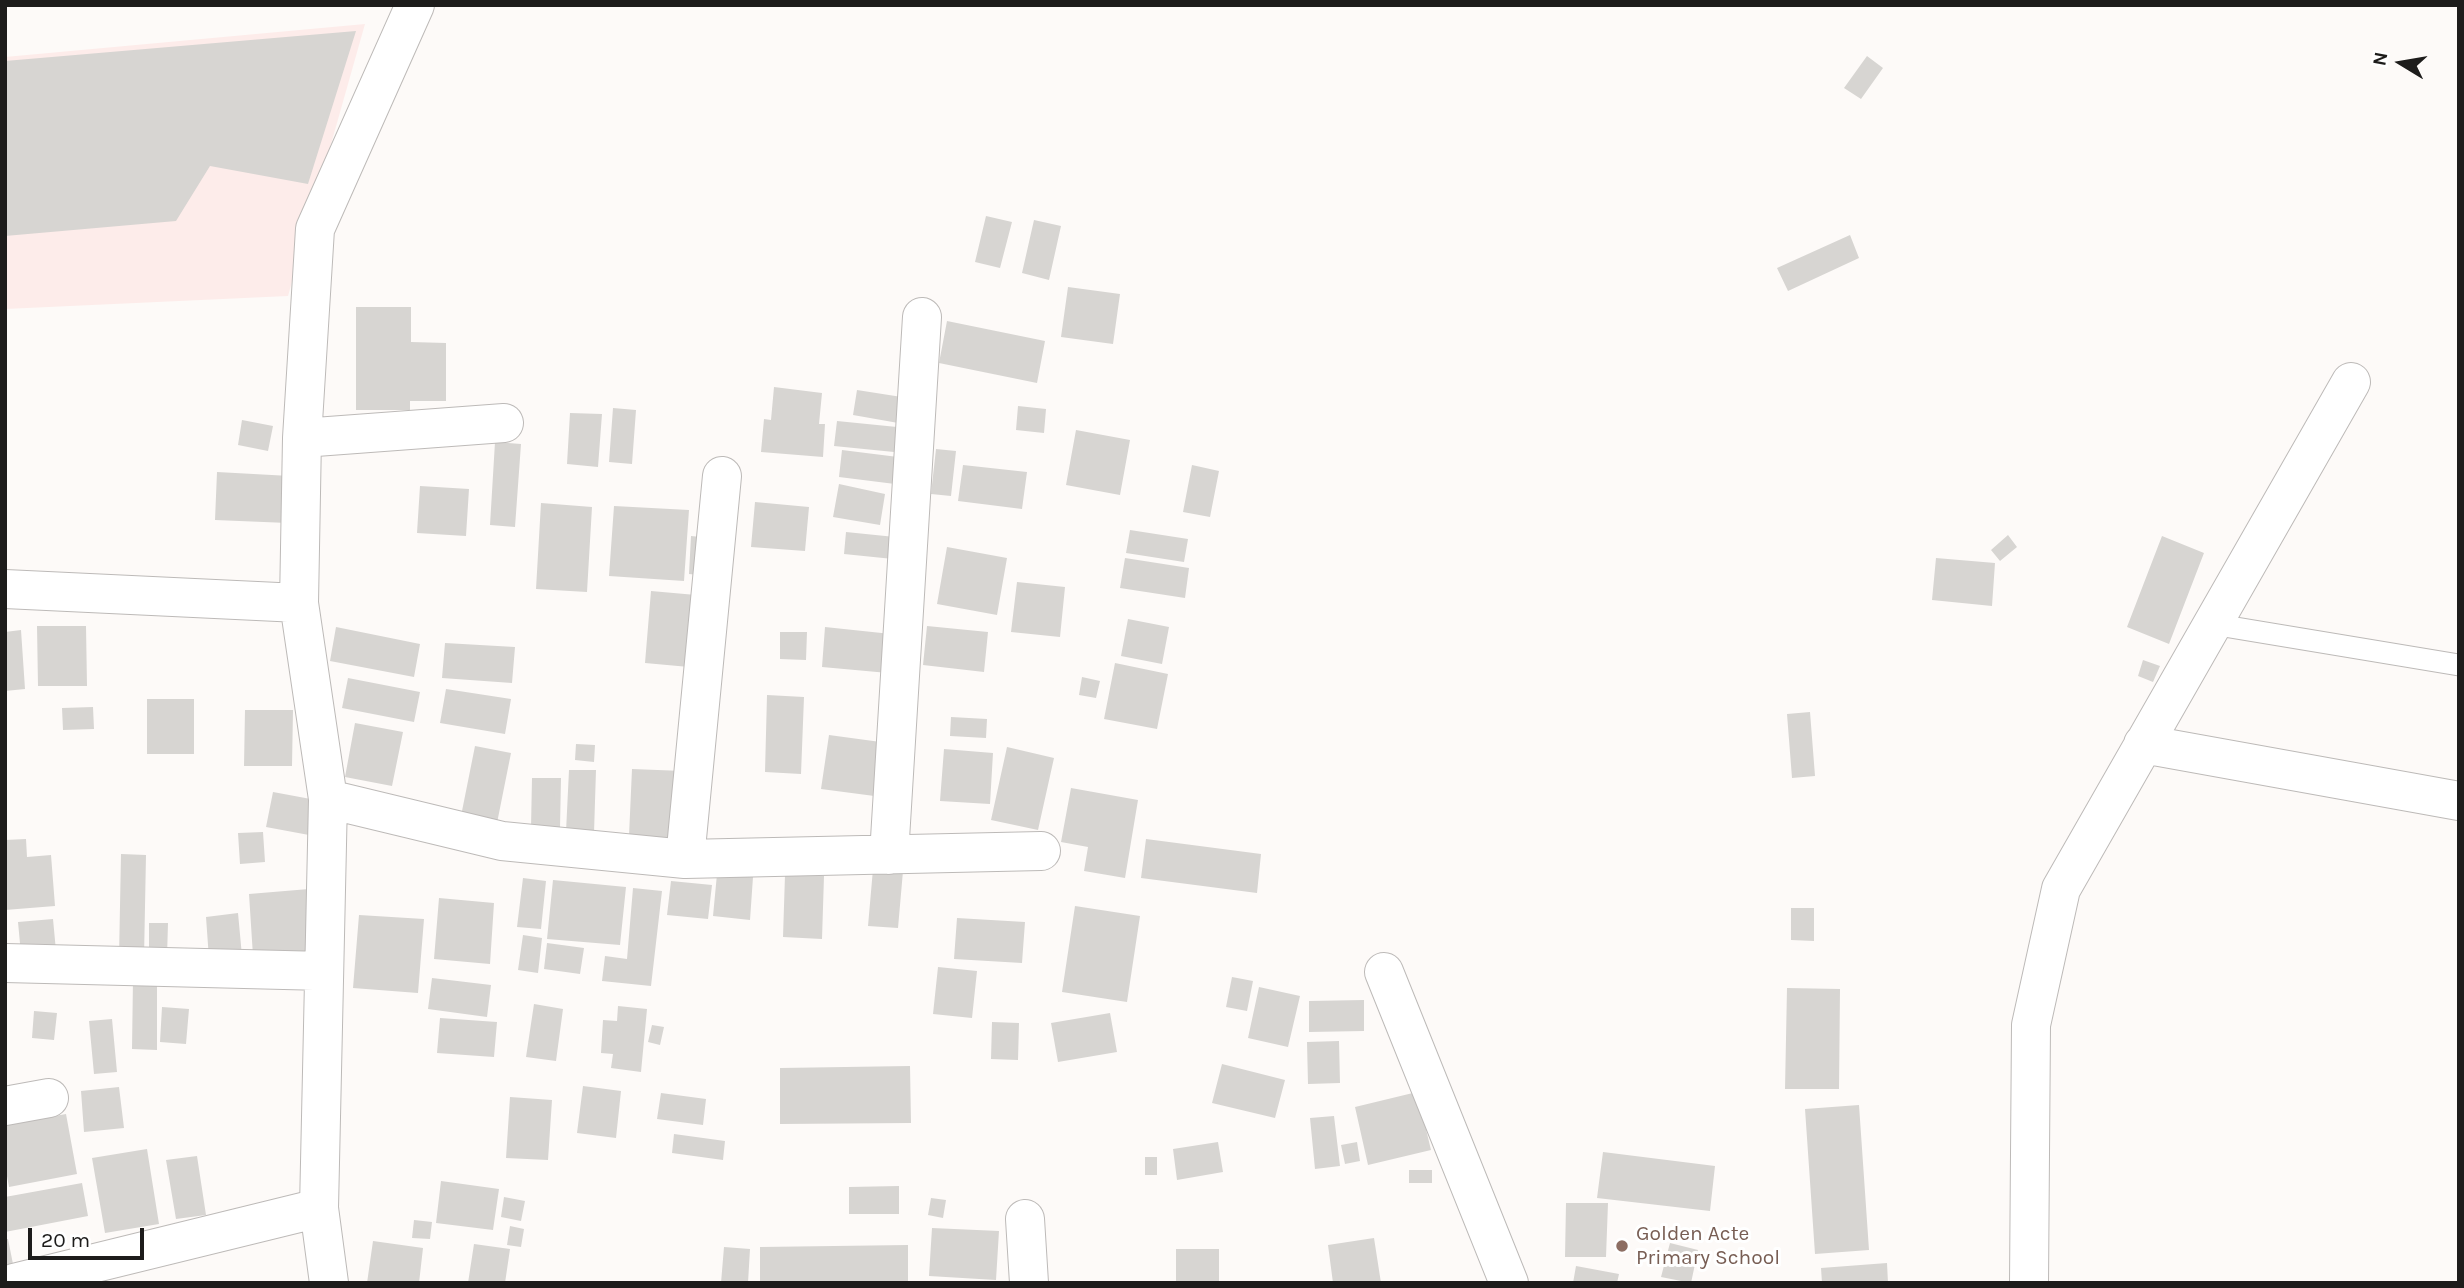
<!DOCTYPE html>
<html>
<head>
<meta charset="utf-8">
<style>
  body { margin:0 }
  #map { position:relative; width:2464px; height:1288px; overflow:hidden; background:#fdfaf8; font-family:Karla,sans-serif }
  canvas { display:block }
  .frame { position:absolute; inset:0; border:7px solid #1d1c1b; pointer-events:none }
  .north { position:absolute; left:2366px; top:28px; width:70px; height:70px; -webkit-text-stroke:5px #fff; paint-order:stroke; rotate:281deg; font-size:19px; font-weight:700; line-height:28px; text-align:center; color:#1d1c1b }
  .north::after { content:''; display:block; margin:auto; width:24px; height:32px; background:#1d1c1b; clip-path:polygon(50% 0,100% 100%,50% 72%,0 100%) }
  .scale { position:absolute; left:28px; top:1228px; width:116px; height:32px; box-sizing:border-box; border:4px solid #1d1c1b; border-top:0; padding-left:9px; font-size:21px; line-height:24px; white-space:nowrap; color:#1d1c1b; -webkit-text-stroke:5px #fff; paint-order:stroke }
</style>
</head>
<body>
<div id="map">
<canvas width="2464" height="1288"></canvas>
<div class="frame"></div>
<div class="north">N</div>
<div class="scale">20 m</div>
</div>
<script>
const context = document.querySelector('canvas').getContext('2d');
context.lineJoin = 'round';
function fillPath(path, color) { context.fillStyle = color; context.fill(path, 'evenodd'); }
const poly = rows => new Path2D(rows.map(r => 'M' + r).join(''));
function stroke(path, color, width, dash) { context.strokeStyle = color; context.lineWidth = width; context.lineCap = dash ? 'butt' : 'round'; context.setLineDash(dash || []); context.stroke(path); }
function drawText(font, color, halo, rows, align = 'center') {
  context.font = font + ' Karla,sans-serif'; context.lineWidth = 6; context.setLineDash([]); context.textBaseline = 'middle'; context.strokeStyle = halo; context.fillStyle = color; for (const [text, x, y, turn = 0] of rows) {
    context.save(); context.translate(x, y); context.rotate((+turn || 0) * Math.PI / 180); context.textAlign = isNaN(turn) ? turn : align; if (halo) context.strokeText(text, 0, 0); context.fillText(text, 0, 0); context.restore();
  }
}
fillPath(poly([
  [365,24,288,296,5,309,5,57]
]), '#fdecea');
fillPath(poly([
  [356,31,308,184,210,166,176,221,5,236,5,61],
  [1867,56,1883,68,1861,99,1844,88],
  [986,216,1012,222,1000,268,975,262],
  [1034,220,1061,226,1049,280,1022,273],
  [1850,235,1859,258,1788,291,1777,268],
  [1068,287,1120,294,1113,344,1061,337],
  [356,307,411,307,411,342,446,343,446,401,410,401,410,410,356,410],
  [947,321,1045,341,1037,383,939,363],
  [774,387,822,393,819,424,825,424,823,457,761,452,764,419,771,420],
  [857,390,908,398,904,424,853,415],
  [1018,406,1046,409,1044,433,1016,430],
  [613,408,636,410,632,464,609,462],
  [570,413,602,414,598,467,567,464],
  [242,420,273,426,268,451,238,445],
  [837,421,907,428,904,453,834,446],
  [1076,430,1130,440,1120,495,1066,485],
  [495,442,521,444,515,527,490,525],
  [936,449,956,451,951,496,931,494],
  [842,450,898,457,895,484,839,477],
  [963,465,1027,472,1022,509,958,501],
  [1192,465,1219,471,1210,517,1183,512],
  [217,472,290,476,288,523,215,520],
  [839,484,885,494,880,525,833,517],
  [420,486,469,489,466,536,417,533],
  [755,502,809,507,805,551,751,547],
  [541,503,592,507,587,592,536,589],
  [614,506,689,510,684,581,609,576],
  [1130,530,1188,539,1184,562,1126,553],
  [846,532,895,537,893,559,844,554],
  [2008,535,2017,547,2000,561,1991,550],
  [691,536,711,538,708,576,689,574],
  [2162,536,2204,553,2169,644,2127,627],
  [947,547,1007,558,997,615,937,604],
  [1125,558,1189,568,1185,598,1120,588],
  [1936,558,1995,563,1992,606,1932,600],
  [1017,582,1065,587,1060,637,1011,632],
  [651,591,696,595,689,667,645,663],
  [1128,619,1169,627,1162,664,1121,656],
  [37,626,86,626,87,686,38,686],
  [927,626,988,632,984,672,923,665],
  [336,627,420,644,414,677,330,661],
  [825,627,891,634,888,673,822,667],
  [21,630,25,689,5,691,5,632],
  [780,632,807,632,806,660,780,659],
  [445,643,515,647,512,683,442,678],
  [2143,660,2160,666,2153,682,2138,676],
  [1115,663,1168,674,1157,729,1104,719],
  [1082,677,1100,681,1096,698,1079,695],
  [348,678,420,692,414,722,342,708],
  [446,689,511,699,505,734,440,723],
  [767,695,804,697,801,774,765,772],
  [147,699,194,699,194,754,147,754],
  [93,707,94,729,63,730,62,708],
  [245,710,293,710,292,766,244,766],
  [1810,712,1815,776,1792,778,1787,714],
  [951,717,987,719,986,738,950,736],
  [355,723,403,732,392,786,345,777],
  [829,735,888,743,882,797,821,789],
  [576,744,595,745,594,762,575,760],
  [475,746,511,753,497,823,461,816],
  [1007,747,1054,758,1038,830,991,820],
  [944,749,993,753,990,804,940,801],
  [632,769,683,771,680,838,629,836],
  [569,770,596,770,594,833,566,832],
  [532,778,561,778,560,828,531,828],
  [1071,788,1138,800,1125,878,1084,871,1088,847,1061,842],
  [273,792,316,800,309,835,266,827],
  [263,832,265,862,240,864,238,833],
  [26,839,27,857,51,855,55,906,5,910,5,840],
  [1146,839,1261,854,1257,893,1141,878],
  [121,854,146,855,144,958,119,958],
  [873,869,903,871,898,928,868,926],
  [717,874,753,877,750,920,713,916],
  [785,875,824,876,822,939,783,937],
  [523,878,546,881,541,929,517,927],
  [553,880,626,887,620,945,547,939],
  [671,881,712,885,708,919,667,915],
  [633,888,662,891,651,986,602,981,605,956,627,959],
  [309,889,314,952,253,956,249,894],
  [439,898,494,903,490,964,434,959],
  [1075,906,1140,916,1127,1002,1062,992],
  [1791,908,1814,908,1814,941,1791,940],
  [238,913,242,956,209,959,206,917],
  [359,915,424,919,418,993,353,988],
  [957,918,1025,922,1022,963,954,959],
  [53,919,56,951,21,954,18,922],
  [149,923,168,923,167,957,149,956],
  [523,935,542,938,538,973,518,970],
  [547,943,584,948,580,974,544,969],
  [938,967,977,971,972,1018,933,1014],
  [1232,977,1253,981,1247,1011,1226,1007],
  [432,978,491,985,487,1017,428,1009],
  [133,979,157,979,157,1050,132,1049],
  [1259,987,1300,996,1288,1047,1248,1038],
  [1787,988,1840,989,1839,1089,1785,1089],
  [1364,1000,1364,1031,1309,1032,1309,1001],
  [534,1004,563,1009,556,1061,526,1057],
  [618,1006,647,1009,641,1072,611,1068,613,1054,601,1053,603,1020,617,1021],
  [162,1007,189,1009,186,1044,160,1042],
  [34,1011,57,1013,54,1040,32,1038],
  [1110,1013,1117,1052,1058,1062,1051,1023],
  [440,1018,497,1022,494,1057,437,1053],
  [112,1019,117,1072,94,1074,89,1021],
  [992,1022,1019,1023,1018,1060,991,1059],
  [652,1025,664,1027,660,1045,648,1042],
  [1339,1041,1340,1083,1308,1084,1307,1042],
  [1222,1064,1285,1080,1275,1118,1212,1103],
  [910,1066,911,1123,780,1124,780,1068],
  [583,1086,621,1091,616,1138,577,1133],
  [119,1087,124,1128,84,1132,81,1091],
  [1417,1092,1431,1150,1368,1165,1355,1107],
  [661,1093,706,1099,703,1125,657,1119],
  [510,1097,552,1100,548,1160,506,1158],
  [1859,1105,1869,1250,1815,1254,1805,1109],
  [66,1114,77,1174,9,1187,5,1165,5,1125],
  [1334,1116,1340,1166,1315,1169,1310,1118],
  [674,1134,725,1141,723,1160,672,1153],
  [1218,1142,1223,1172,1177,1180,1173,1149],
  [1357,1142,1360,1161,1345,1164,1341,1145],
  [147,1149,159,1224,105,1233,92,1158],
  [1603,1152,1715,1166,1710,1211,1597,1198],
  [197,1156,206,1215,176,1219,166,1160],
  [1145,1157,1157,1157,1157,1175,1145,1175],
  [1409,1170,1432,1170,1432,1183,1409,1183],
  [441,1181,499,1189,493,1230,436,1223],
  [82,1183,88,1216,5,1232,5,1197],
  [899,1186,899,1214,849,1214,849,1187],
  [504,1197,525,1201,521,1221,501,1217],
  [931,1198,946,1200,943,1218,928,1215],
  [1566,1203,1608,1203,1606,1257,1565,1257],
  [414,1220,432,1222,430,1239,412,1238],
  [510,1226,524,1229,521,1247,507,1245],
  [932,1228,999,1231,996,1280,929,1276],
  [1374,1238,1381,1283,1333,1283,1328,1245],
  [5,1239,8,1239,14,1269,5,1270],
  [373,1241,423,1248,419,1283,367,1283],
  [1670,1243,1698,1250,1691,1283,1661,1277],
  [474,1244,510,1249,505,1283,468,1283],
  [908,1245,908,1283,760,1283,760,1247],
  [724,1247,750,1249,748,1283,721,1283],
  [1176,1249,1219,1249,1219,1283,1176,1283],
  [1887,1263,1888,1283,1822,1283,1821,1268],
  [1576,1266,1619,1274,1617,1283,1573,1283]
]), '#d7d5d2');
const lane = poly([
  [2212,624,2459,665]
]);
const street = poly([
  [302,438,504,423],
  [5,589,299,603],
  [2143,744,2459,801],
  [328,799,502,841,685,859,1041,851],
  [889,855,922,317],
  [685,859,722,476],
  [5,963,324,971],
  [1384,972,1509,1283],
  [5,1106,49,1098],
  [1025,1219,1029,1283],
  [14,1283,319,1208],
  [329,1283,319,1208,328,799,299,603,302,438,315,229,415,5],
  [2029,1283,2031,1025,2061,889,2351,382]
]);
stroke(lane, '#bdbab8', 23);
stroke(street, '#bdbab8', 40);
stroke(lane, '#fff', 21);
stroke(street, '#fff', 38);
for (const [x, y, r, color] of [
  [1622,1246,7,"#8d6e63"]
]) { const dot = new Path2D(); dot.arc(x, y, r, 0, 2 * Math.PI); context.fillStyle = color; context.fill(dot); stroke(dot, '#fff', 2.5); }
drawText('21px', '#785e54', '#fff', [
  ["Golden Acte",1636,1234],
  ["Primary School",1636,1258]
], 'left');
</script>
</body>
</html>
